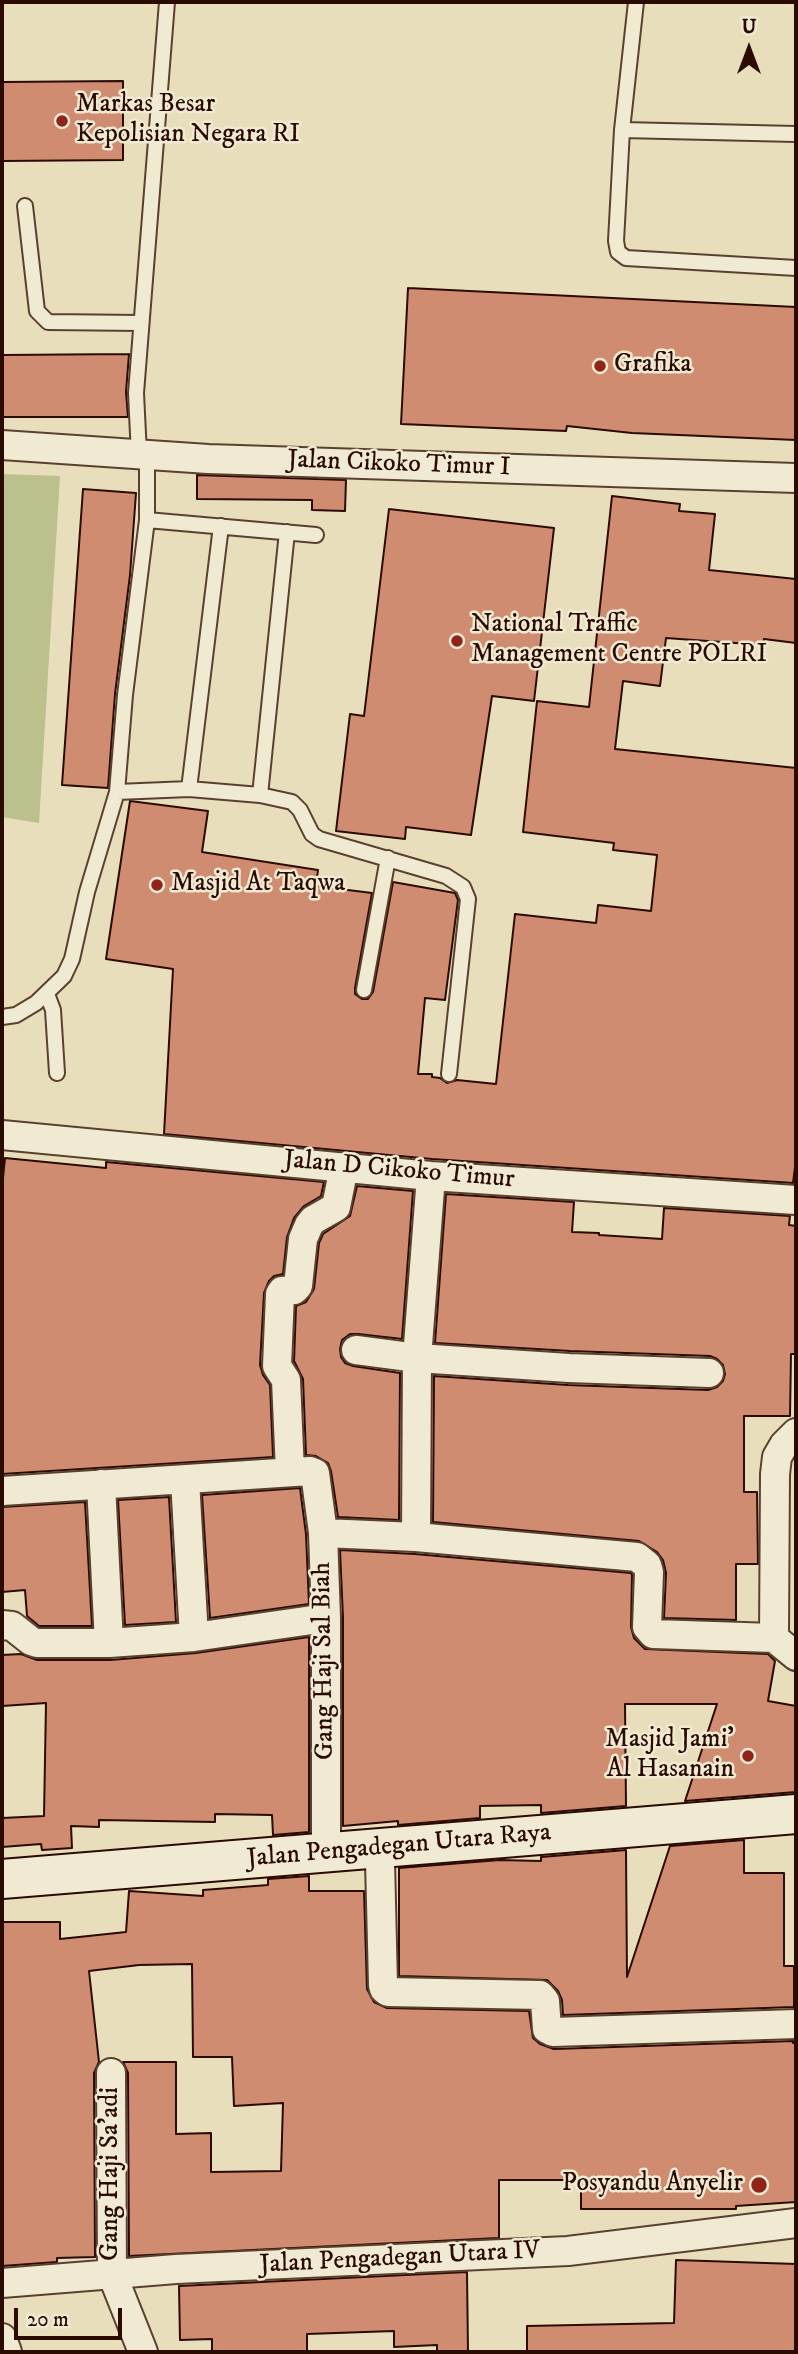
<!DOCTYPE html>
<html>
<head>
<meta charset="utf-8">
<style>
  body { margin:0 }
  #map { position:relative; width:798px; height:2354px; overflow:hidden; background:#e8debc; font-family:"IM FELL DW Pica",serif }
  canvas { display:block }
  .frame { position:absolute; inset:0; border:4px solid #2b0b00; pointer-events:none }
  .north { position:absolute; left:714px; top:14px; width:70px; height:70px; -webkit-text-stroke:5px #f0ead3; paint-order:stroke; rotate:0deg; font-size:19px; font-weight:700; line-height:28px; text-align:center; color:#2b0b00 }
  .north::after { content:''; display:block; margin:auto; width:24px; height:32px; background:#2b0b00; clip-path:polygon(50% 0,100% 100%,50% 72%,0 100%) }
  .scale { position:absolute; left:14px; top:2308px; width:108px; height:32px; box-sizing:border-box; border:4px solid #2b0b00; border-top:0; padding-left:9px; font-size:21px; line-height:24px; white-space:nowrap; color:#2b0b00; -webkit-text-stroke:5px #f0ead3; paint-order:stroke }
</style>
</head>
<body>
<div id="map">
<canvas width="798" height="2354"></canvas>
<div class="frame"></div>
<div class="north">U</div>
<div class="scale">20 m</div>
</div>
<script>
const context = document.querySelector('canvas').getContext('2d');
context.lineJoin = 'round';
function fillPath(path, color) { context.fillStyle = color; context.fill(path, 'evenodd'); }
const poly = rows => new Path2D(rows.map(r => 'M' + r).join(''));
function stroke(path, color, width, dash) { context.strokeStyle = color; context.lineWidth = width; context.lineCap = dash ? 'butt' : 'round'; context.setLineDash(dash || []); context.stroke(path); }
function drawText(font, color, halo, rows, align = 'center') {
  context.font = font + ' "IM FELL DW Pica",serif'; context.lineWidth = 5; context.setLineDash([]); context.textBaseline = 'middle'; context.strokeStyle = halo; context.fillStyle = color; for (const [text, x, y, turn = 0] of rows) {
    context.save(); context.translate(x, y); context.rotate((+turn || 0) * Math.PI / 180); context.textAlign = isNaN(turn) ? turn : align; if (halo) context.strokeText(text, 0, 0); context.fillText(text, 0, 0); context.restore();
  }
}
fillPath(poly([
  [2,474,60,476,39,823,2,817]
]), '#bbc08d');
const building = poly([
  [123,81,123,160,2,161,2,82,123,81],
  [408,288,796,307,796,440,632,433,567,426,566,431,401,424,408,288],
  [129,354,126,392,128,417,2,417,2,355,129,354],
  [197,475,346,480,345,511,312,510,312,500,197,499,197,475],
  [83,489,136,493,130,575,115,694,108,788,62,785,83,489],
  [612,496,680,504,679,511,715,514,709,570,796,579,796,643,764,639,763,645,666,638,660,686,623,681,615,749,796,768,796,1159,793,1183,432,1159,164,1134,173,969,106,959,130,801,208,811,202,852,318,870,316,886,372,893,355,988,355,994,362,999,368,999,373,992,393,882,455,893,458,900,445,1000,425,998,418,1074,432,1074,432,1077,440,1078,447,1083,457,1080,496,1084,515,914,596,923,598,905,651,911,657,855,613,850,614,843,523,832,537,701,589,707,612,496],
  [389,509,554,528,534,701,492,696,471,835,406,827,405,839,336,831,350,714,364,716,389,509],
  [5,1158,106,1168,106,1162,324,1182,321,1196,304,1206,294,1218,287,1237,283,1274,274,1276,269,1281,264,1293,260,1365,263,1375,270,1385,273,1457,2,1474,2,1188,5,1158],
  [357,1186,413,1191,402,1339,358,1334,350,1334,342,1340,340,1349,341,1357,345,1363,353,1366,400,1373,399,1520,338,1517,331,1471,328,1463,316,1456,306,1455,303,1379,294,1361,296,1306,306,1302,314,1289,319,1243,323,1234,350,1216,357,1186],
  [446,1194,574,1202,572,1232,599,1233,599,1235,662,1239,664,1208,790,1216,789,1225,796,1226,796,1354,791,1354,790,1416,744,1416,744,1492,757,1492,758,1564,736,1564,736,1620,664,1618,666,1573,663,1560,657,1552,639,1541,433,1522,434,1376,568,1385,708,1390,717,1387,723,1381,725,1374,723,1365,717,1359,710,1356,570,1351,435,1343,446,1194],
  [300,1488,306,1534,309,1604,210,1618,202,1495,300,1488],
  [169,1497,176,1622,125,1625,118,1500,169,1497],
  [85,1502,92,1626,39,1626,27,1616,25,1590,2,1592,2,1507,85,1502],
  [340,1550,415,1554,631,1573,632,1575,631,1627,634,1638,645,1649,768,1654,775,1661,768,1701,796,1706,796,1792,685,1801,717,1704,625,1704,626,1806,541,1813,541,1805,480,1806,480,1818,398,1825,398,1821,343,1826,343,1618,340,1550],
  [309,1637,309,1832,273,1835,272,1815,215,1814,215,1822,99,1820,99,1827,71,1826,72,1848,42,1850,41,1844,2,1847,2,1818,44,1816,46,1703,2,1706,2,1655,21,1654,37,1660,110,1660,196,1653,309,1637],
  [744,1840,744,1873,784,1873,784,1966,794,1966,794,2007,563,2015,562,2000,558,1991,547,1980,399,1976,399,1868,500,1860,541,1861,541,1857,626,1850,627,1977,670,1846,744,1840],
  [309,1876,309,1891,364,1891,367,1989,374,2002,387,2008,529,2011,533,2038,540,2044,554,2049,793,2041,793,2043,796,2043,796,2202,736,2206,736,2209,581,2209,581,2180,499,2180,499,2238,129,2256,128,2073,123,2062,176,2062,176,2134,211,2133,211,2172,281,2171,283,2103,234,2106,232,2057,193,2057,192,1964,139,1965,89,1971,99,2062,94,2073,95,2257,57,2258,57,2262,2,2266,2,1922,60,1922,60,1939,126,1932,129,1891,203,1896,203,1890,268,1885,268,1879,309,1876],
  [676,2260,796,2264,796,2352,527,2352,527,2326,674,2323,676,2260],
  [467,2272,468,2352,437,2352,437,2345,394,2347,394,2331,307,2334,307,2352,212,2352,212,2339,180,2340,179,2286,467,2272]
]);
fillPath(building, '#cf8c71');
stroke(building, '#2b0b00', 2);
const lane = poly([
  [636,2,622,130,616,241,618,252,626,258,796,268],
  [622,130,796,134],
  [25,206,37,311,48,322,141,323],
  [139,455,136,393,167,2],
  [147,520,316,535],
  [189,789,221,526],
  [117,792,189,789,260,795,287,532],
  [260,795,292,802,300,810,312,834,319,839,446,876,463,887,468,899,449,1074],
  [364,990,388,858],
  [47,994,53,1010,57,1073],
  [2,1017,16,1015,36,1003,64,976,72,959,87,892,117,792,125,695,147,520,147,456]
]);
const street = poly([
  [2,445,208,459,796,478],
  [2,1135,431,1176,796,1200],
  [356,1350,417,1358,569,1368,709,1373],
  [796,1433,784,1445,777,1457,775,1474,774,1638,796,1656],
  [290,1472,286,1380,277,1366,280,1294,282,1291,294,1290,298,1286,303,1239,309,1225,313,1220,336,1207,344,1167],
  [185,1480,194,1637],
  [101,1484,109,1643],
  [2,1491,310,1471,315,1473,323,1533,326,1618,326,1853],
  [323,1533,416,1537,637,1557,647,1565,649,1572,647,1627,653,1634,774,1638],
  [416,1537,417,1358,431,1176],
  [2,1625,12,1626,31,1641,37,1643,109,1643,194,1637,326,1618],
  [382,1848,380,1861,383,1985,384,1989,388,1992,540,1995,545,2001,547,2029,553,2032,796,2024],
  [111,2073,112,2274,143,2352],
  [2,2283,176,2269,568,2251,796,2223],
  [2,2338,7,2352]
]);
const secondary = poly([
  [2,1879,796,1814]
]);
stroke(lane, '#5a402f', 18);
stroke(street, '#5a402f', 32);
stroke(secondary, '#2b0b00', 42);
stroke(lane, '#f0ead3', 14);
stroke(street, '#f0ead3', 28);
stroke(secondary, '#f0ead3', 38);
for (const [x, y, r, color] of [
  [62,121,7,"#8f2418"],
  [600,366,7,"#8f2418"],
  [457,641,7,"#8f2418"],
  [157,885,7,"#8f2418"],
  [748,1756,7,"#8f2418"],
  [759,2185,9,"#8f2418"]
]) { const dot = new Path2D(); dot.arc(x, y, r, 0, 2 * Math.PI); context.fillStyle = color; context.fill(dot); stroke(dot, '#f0ead3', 2.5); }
drawText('26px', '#2b0b00', '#f0ead3', [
  ["Markas Besar",76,106],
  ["Kepolisian Negara RI",76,136],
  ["Grafika",614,366],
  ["National Traffic",471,626],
  ["Management Centre POLRI",471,656],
  ["Masjid At Taqwa",171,885],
  ["Masjid Jami'",734,1741,"right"],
  ["Al Hasanain",734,1771,"right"],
  ["Posyandu Anyelir",743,2185,"right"]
], 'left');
drawText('26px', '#2b0b00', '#f0ead3', [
  ["Jalan Cikoko Timur I",399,465,2],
  ["Jalan D Cikoko Timur",399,1171,5],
  ["Gang Haji Sal Biah",325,1661,-91],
  ["Jalan Pengadegan Utara Raya",399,1847,-5],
  ["Gang Haji Sa'adi",112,2174,-90],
  ["Jalan Pengadegan Utara IV",400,2259,-3]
]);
</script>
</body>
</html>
